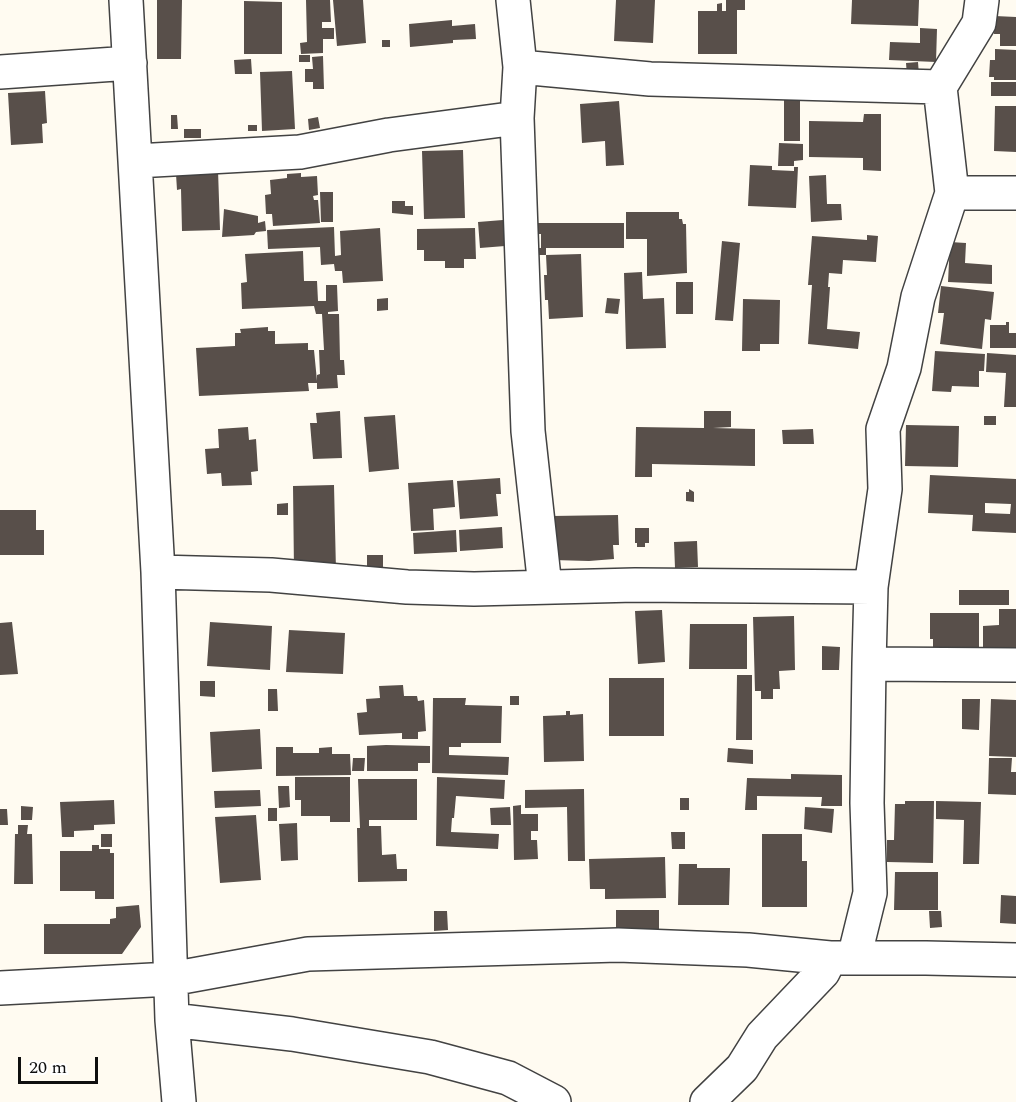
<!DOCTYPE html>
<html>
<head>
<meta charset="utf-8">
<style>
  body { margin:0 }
  #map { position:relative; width:1016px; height:1102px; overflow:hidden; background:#fffbf1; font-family:Spectral,serif }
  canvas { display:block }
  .scale { position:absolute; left:18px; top:1057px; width:80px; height:27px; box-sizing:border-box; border:3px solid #0f0f0f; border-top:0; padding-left:8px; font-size:18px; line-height:21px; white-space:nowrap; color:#0f0f0f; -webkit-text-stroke:4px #fff; paint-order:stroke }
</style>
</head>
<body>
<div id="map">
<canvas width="1016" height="1102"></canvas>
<div class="scale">20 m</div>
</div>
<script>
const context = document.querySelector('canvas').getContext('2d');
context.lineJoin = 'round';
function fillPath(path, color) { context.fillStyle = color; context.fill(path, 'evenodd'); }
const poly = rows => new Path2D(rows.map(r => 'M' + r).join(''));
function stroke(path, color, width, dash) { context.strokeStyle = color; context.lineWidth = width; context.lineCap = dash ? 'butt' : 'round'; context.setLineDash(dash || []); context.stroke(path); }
fillPath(poly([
  [157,0,182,0,181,59,157,59],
  [306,0,330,0,331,22,322,22,322,28,334,28,334,39,323,39,323,53,301,54,300,43,307,42],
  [333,0,363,0,366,43,337,46],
  [616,0,655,0,653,43,614,41],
  [726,0,745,0,745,10,737,10,737,54,698,54,698,11,717,11,717,4,722,3,722,11,726,11],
  [852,0,919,0,918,26,851,24],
  [244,1,282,2,282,54,244,54],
  [995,16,1016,17,1016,46,1000,46,1000,34,994,34],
  [452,20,452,26,475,24,476,39,453,40,453,43,410,47,409,24],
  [920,28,937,29,936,62,889,60,890,42,920,43],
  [382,40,390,40,390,47,382,47],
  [995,49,1016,50,1016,80,994,80,994,77,989,77,990,60,995,60],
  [299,55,310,55,310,62,299,62],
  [323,56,324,89,313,89,313,82,305,82,305,69,313,69,312,57],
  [251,59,252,74,235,74,234,60],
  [918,62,919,75,907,76,906,63],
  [292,71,295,129,262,131,260,72],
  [991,82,1016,82,1016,96,991,96],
  [45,91,47,123,42,124,43,143,11,145,8,93],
  [784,98,800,98,800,141,784,141],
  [619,101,624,165,606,166,605,141,582,143,580,104],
  [995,106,1016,106,1016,152,994,151],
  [864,114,881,114,881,171,863,170,863,158,809,157,809,121,863,122],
  [171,115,177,115,178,129,171,129],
  [318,117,320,128,309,130,308,119],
  [248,125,257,125,257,131,248,131],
  [184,129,201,129,201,138,184,138],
  [779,143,803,144,803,160,794,161,794,166,778,166],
  [463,150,465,218,424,219,422,151],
  [750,165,772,166,772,170,794,171,794,167,798,167,796,208,748,206],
  [218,170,220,230,182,231,181,189,177,190,176,174],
  [301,173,301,177,317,176,318,195,313,196,314,200,318,200,320,223,273,226,272,214,266,214,265,195,271,194,270,180,287,178,287,174],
  [826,175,827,204,841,204,842,220,811,222,809,176],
  [320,192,333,192,333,222,321,222],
  [392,201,405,201,405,206,413,206,413,215,392,213],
  [224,209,258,216,258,223,265,221,266,231,256,232,254,235,222,237],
  [626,212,679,212,679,219,682,219,683,224,686,224,687,273,647,276,647,239,626,239],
  [503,220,505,246,480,248,478,222],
  [535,223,624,223,624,248,546,248,546,255,535,255,535,248,541,248,541,234,535,234],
  [334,227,335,256,341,255,340,231,380,228,383,281,343,283,342,271,335,271,334,264,321,265,320,247,268,249,267,230],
  [475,228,476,259,464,259,464,268,445,268,445,261,424,261,424,250,417,250,417,229],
  [867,235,878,236,876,262,843,260,842,274,829,273,828,287,830,287,827,329,860,332,858,349,808,344,812,285,808,285,812,236,867,240],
  [722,241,740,243,733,321,715,320],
  [950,242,966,243,965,263,992,265,992,284,948,282],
  [303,251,304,281,317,281,318,301,326,301,326,285,337,285,338,311,328,312,328,314,339,314,340,360,344,360,345,375,337,375,338,388,317,389,317,383,308,383,309,391,199,396,196,348,235,346,235,333,241,333,240,329,268,327,268,331,275,331,275,344,308,343,308,350,314,350,317,381,317,375,320,374,319,350,324,350,322,314,316,314,314,306,242,309,241,283,247,282,245,254],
  [581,254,583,317,549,319,548,300,545,300,544,275,547,275,546,255],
  [642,272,643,299,664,298,666,348,626,349,624,273],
  [676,282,693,282,693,314,676,314],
  [941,286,994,292,991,320,985,319,982,349,940,344,944,313,938,313],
  [388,298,388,310,377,311,377,299],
  [607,298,620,299,618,314,605,313],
  [743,299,780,300,779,344,760,344,760,351,742,351],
  [1006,322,1009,322,1009,333,1016,333,1016,348,990,348,990,325,1006,325],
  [935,351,985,354,984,371,979,371,979,387,952,386,951,392,932,391],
  [987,353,1016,355,1016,407,1004,407,1006,373,986,372],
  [340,411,342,458,313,459,310,423,317,423,316,413],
  [704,411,731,411,731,427,713,428,755,429,755,466,652,464,652,477,635,477,636,427,704,428],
  [395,415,399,469,369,472,364,417],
  [984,416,996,416,996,425,984,425],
  [906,425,959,426,958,467,905,466],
  [248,427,249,440,256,439,258,471,251,472,252,485,222,486,221,473,207,474,205,449,219,448,218,429],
  [813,429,814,444,783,444,782,430],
  [930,475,1016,479,1016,533,972,531,973,515,928,513],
  [985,503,1011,504,1010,514,985,513],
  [500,478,501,494,496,494,498,516,460,519,457,481],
  [453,480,455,507,433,509,434,530,411,531,408,483],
  [334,485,336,571,294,571,293,486],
  [689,489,694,492,694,502,686,501,686,492,689,492],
  [288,503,288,515,277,515,277,504],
  [0,510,36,510,36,530,44,530,44,555,0,555],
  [618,515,619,545,613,545,614,559,589,561,553,560,552,516],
  [502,527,503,548,460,551,459,530],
  [635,528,649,528,649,543,645,543,645,547,637,547,637,543,635,543],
  [456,530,457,552,414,554,413,533],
  [697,541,698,567,675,568,674,542],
  [367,555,383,555,383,573,367,572],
  [959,590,1009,590,1009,605,959,605],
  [999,609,1016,609,1016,654,983,654,983,626,999,625],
  [662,610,665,662,638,664,635,611],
  [930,613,979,613,979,653,933,653,933,639,930,639],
  [794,616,795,670,779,671,780,689,773,689,773,699,761,699,761,691,755,691,753,617],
  [12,622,18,674,0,675,0,623],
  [210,622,272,626,270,670,207,666],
  [690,624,747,624,747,669,689,669],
  [289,630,345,633,343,674,286,672],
  [822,646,840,647,839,670,822,670],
  [737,675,752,675,752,740,736,740],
  [609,678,664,678,664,736,609,736],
  [200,681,215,681,215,697,200,696],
  [403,685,404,696,417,696,418,701,424,700,426,731,418,732,418,739,402,739,402,733,359,735,357,713,367,712,366,699,380,698,379,686],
  [268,689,277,689,278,711,268,711],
  [510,696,519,696,519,705,510,705],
  [433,698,466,698,465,705,502,706,501,743,461,743,461,747,449,747,449,755,509,757,508,775,432,773],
  [962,699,980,699,979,730,962,729],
  [991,699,1016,700,1016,757,989,756],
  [566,711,570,711,570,715,583,714,584,761,544,762,543,716,566,715],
  [260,729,262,769,212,772,210,732],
  [386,745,430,746,430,763,418,763,418,771,367,771,367,746],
  [276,747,293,747,293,753,319,753,319,748,332,747,332,754,350,754,351,775,276,776],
  [728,748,753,750,753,764,727,762],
  [353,758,365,758,364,771,352,771],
  [989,758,1012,758,1011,772,1016,772,1016,795,988,794],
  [791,774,842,775,842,806,821,806,822,797,757,796,757,810,745,810,747,778,791,779],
  [295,777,350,777,350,822,330,822,330,816,301,816,301,800,295,800],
  [437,777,505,780,504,799,456,796,454,818,452,818,451,832,499,834,498,849,436,846],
  [358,779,417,779,417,820,369,820,369,826,381,826,382,855,396,854,397,869,407,869,407,881,358,882,357,828,360,828],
  [278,786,289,786,290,807,279,808],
  [584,789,585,861,568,861,567,807,525,808,525,790],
  [260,790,261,806,215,808,214,791],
  [680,798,689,798,689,810,680,810],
  [114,800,115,824,94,825,94,830,74,831,74,837,62,837,60,802],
  [905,801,934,801,933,863,887,862,887,840,894,840,895,804,905,804],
  [936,801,981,802,979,864,963,864,964,820,936,819],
  [521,805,521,814,538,814,538,831,531,831,531,840,537,840,538,859,514,860,513,806],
  [21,806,33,807,32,820,21,820],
  [510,807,511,825,491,825,490,808],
  [805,807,834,809,832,833,804,829],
  [268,808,277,808,277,821,268,821],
  [0,809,7,809,8,825,0,825],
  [256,815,261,880,220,883,215,817],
  [297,823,298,860,281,861,279,824],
  [18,825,28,825,27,834,32,834,33,884,14,884,15,834,18,834],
  [671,832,685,832,685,849,672,849],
  [101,834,112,834,112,847,101,847],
  [762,834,802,834,802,861,807,861,807,907,762,907],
  [92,845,99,845,99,849,110,849,110,853,114,853,114,899,95,899,95,891,60,891,60,851,92,851],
  [665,857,666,898,605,899,605,889,590,889,589,859],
  [679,864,697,864,697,868,730,868,729,905,678,905],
  [895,872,938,872,938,910,894,910],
  [1001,895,1016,896,1016,924,1000,923],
  [139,905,141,927,122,954,44,954,44,924,110,924,110,919,116,918,116,907],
  [616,910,659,910,659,932,616,932],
  [434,911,447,911,448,930,434,931],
  [929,911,941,911,942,927,930,928]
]), '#584f4a');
const minor = poly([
  [126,0,158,572,172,1020,179,1102],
  [513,0,520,67,517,118,528,431,545,587],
  [520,67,650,79,940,87],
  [0,72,130,63],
  [136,161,300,152,389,135,517,118],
  [952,193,1016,193],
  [158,572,271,575,407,587,474,589,635,585,871,587],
  [869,664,1016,665],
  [854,958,870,893,867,803,869,664,871,587,885,489,883,429,904,368,918,297,952,193,940,87,979,23,982,0],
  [0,988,171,979,308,954,618,945,748,950,830,958,926,958,1016,960],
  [172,1020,292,1034,430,1057,508,1078,554,1102],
  [707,1102,742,1068,762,1036,823,972,830,958]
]);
stroke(minor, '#424242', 36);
stroke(minor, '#fff', 33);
</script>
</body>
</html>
